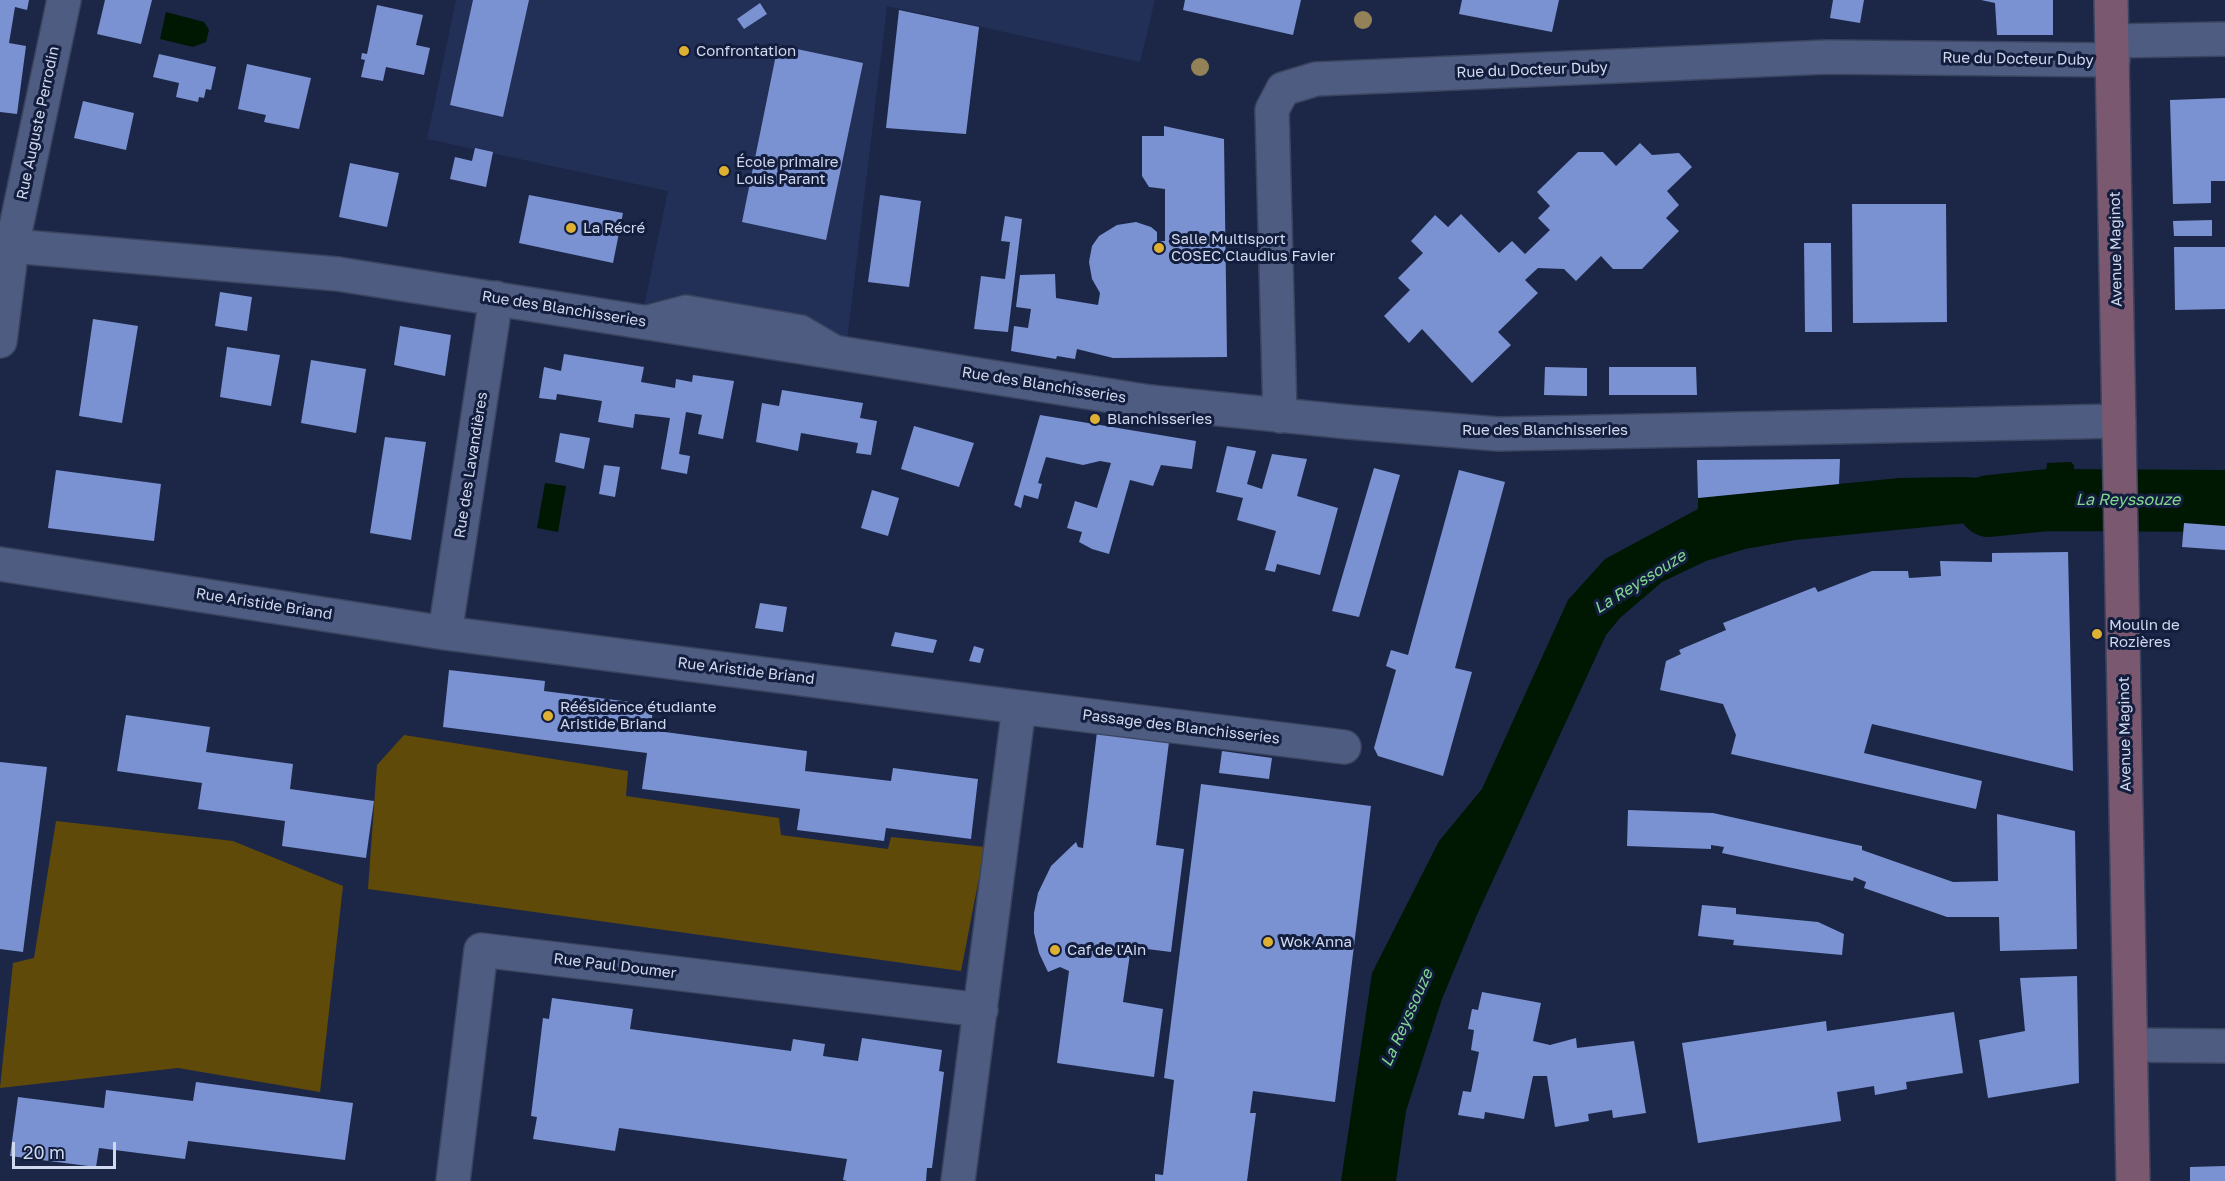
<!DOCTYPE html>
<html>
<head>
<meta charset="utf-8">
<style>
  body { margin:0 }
  #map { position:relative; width:2225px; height:1181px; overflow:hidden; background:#1c2748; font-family:"Golos Text",sans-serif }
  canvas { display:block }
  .scale { position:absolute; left:12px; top:1142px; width:104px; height:27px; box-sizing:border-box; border:3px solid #d0d9ee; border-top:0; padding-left:8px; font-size:18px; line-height:21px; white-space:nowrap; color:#d0d9ee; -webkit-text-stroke:4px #131d3d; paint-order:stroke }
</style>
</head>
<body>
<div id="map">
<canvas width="2225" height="1181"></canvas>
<div class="scale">20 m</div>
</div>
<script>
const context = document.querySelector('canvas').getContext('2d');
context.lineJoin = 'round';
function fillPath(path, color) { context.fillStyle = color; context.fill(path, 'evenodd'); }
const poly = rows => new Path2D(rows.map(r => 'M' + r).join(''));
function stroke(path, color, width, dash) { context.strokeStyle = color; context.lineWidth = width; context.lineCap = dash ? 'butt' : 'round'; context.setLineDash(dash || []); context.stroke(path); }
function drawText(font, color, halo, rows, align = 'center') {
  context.font = font + ' "Golos Text",sans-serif'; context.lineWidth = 6; context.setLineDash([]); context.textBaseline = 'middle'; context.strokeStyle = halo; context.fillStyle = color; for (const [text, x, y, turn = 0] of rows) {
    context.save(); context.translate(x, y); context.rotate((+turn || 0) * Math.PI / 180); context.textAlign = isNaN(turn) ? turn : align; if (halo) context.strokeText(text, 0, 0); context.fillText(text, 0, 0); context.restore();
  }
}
fillPath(poly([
  [456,0,1155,0,1140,62,887,6,847,341,644,306,668,191,427,139]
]), '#223057');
fillPath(poly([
  [404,735,628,771,626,796,779,818,781,835,888,849,891,837,985,847,961,971,368,889,377,765],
  [56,821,233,841,343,886,320,1092,178,1068,0,1088,13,963,34,958]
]), '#604a0a');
fillPath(poly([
  [166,12,204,22,209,30,206,42,193,47,160,39],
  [2071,462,2074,465,2075,517,1998,520,1795,540,1745,549,1706,561,1662,582,1620,618,1606,635,1476,917,1442,999,1406,1111,1396,1181,1341,1181,1372,973,1439,841,1482,789,1568,600,1605,559,1698,509,1698,498,1899,478,1962,477,2045,481,2047,463],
  [2178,477,2225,483,2225,518,2179,514],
  [545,483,566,486,558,532,537,528]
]), '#001702');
stroke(poly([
  [1989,506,2048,500,2225,501]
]), '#001702', 62);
fillPath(poly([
  [0,0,29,0,27,10,15,7,9,43,26,46,17,114,0,112],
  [105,0,152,0,141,44,97,34],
  [473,0,529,0,503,117,450,105],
  [1185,0,1301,0,1293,35,1183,10],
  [1462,0,1559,0,1552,32,1459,14],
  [1833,0,1864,0,1860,23,1830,18],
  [1981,0,2053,0,2053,35,1997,35,1995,3],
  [760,3,767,14,744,29,737,19],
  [377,5,423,15,416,45,430,48,424,75,386,67,383,81,361,77,365,60,361,59,362,53,367,54],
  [899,10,979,27,966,134,886,128],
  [778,45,863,63,826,240,742,222],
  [159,54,216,67,211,90,206,89,204,98,199,97,198,102,176,97,179,83,153,77],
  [247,64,311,78,299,129,264,122,266,115,238,109],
  [2225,98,2225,181,2211,181,2211,203,2173,204,2170,100],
  [83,101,134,113,126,150,74,138],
  [1164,126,1224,139,1227,357,1113,358,1077,349,1075,359,1057,356,1056,359,1011,351,1014,326,1028,328,1031,309,1016,307,1020,275,1055,274,1056,298,1098,305,1100,293,1092,279,1089,262,1092,246,1099,236,1117,225,1136,222,1151,227,1157,232,1157,241,1165,241,1165,189,1149,187,1142,176,1142,136,1164,136],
  [1640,143,1652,155,1679,153,1692,167,1667,191,1679,205,1666,218,1679,231,1642,269,1613,269,1601,256,1576,281,1564,269,1538,268,1525,280,1538,293,1498,332,1511,345,1472,383,1422,329,1409,343,1384,316,1410,290,1398,278,1423,253,1411,241,1435,215,1448,227,1461,214,1499,253,1512,241,1525,254,1550,230,1538,218,1550,206,1537,192,1578,152,1603,152,1616,166],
  [475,148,493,152,486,187,450,179,455,157,472,161],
  [350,163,399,173,387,227,339,217],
  [529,195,623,213,613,263,519,243],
  [880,195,921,201,909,287,868,282],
  [1852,204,1946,204,1947,322,1853,323],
  [1005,216,1022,219,1008,332,974,329,981,276,1005,279,1010,242,1001,241],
  [2212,220,2212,236,2174,236,2173,221],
  [1804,243,1831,243,1832,332,1805,332],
  [2174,247,2225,247,2225,309,2175,310],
  [220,292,252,297,247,331,215,326],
  [93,319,138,326,122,423,79,416],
  [400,326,451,335,445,376,394,365],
  [227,347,280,355,271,406,220,397],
  [564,354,644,367,641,382,675,388,676,379,692,382,693,375,734,381,723,439,698,434,702,415,686,412,679,454,690,456,687,474,661,469,670,418,635,414,633,428,598,422,602,401,557,394,556,400,539,398,544,367,561,371],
  [311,360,366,369,356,433,301,423],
  [1545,367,1587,368,1587,396,1544,395],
  [1609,367,1696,367,1697,395,1609,395],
  [782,390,863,403,860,418,877,421,871,455,856,453,858,443,801,433,798,451,756,442,762,403,779,406],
  [1040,415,1196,441,1192,469,1161,465,1153,486,1130,480,1109,554,1092,549,1079,542,1082,532,1067,528,1075,501,1097,508,1111,463,1100,461,1083,465,1046,457,1038,483,1042,484,1038,499,1024,495,1021,508,1014,505],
  [914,426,974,443,959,487,901,469],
  [560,433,590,438,584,469,555,462],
  [385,437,426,442,411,540,370,533],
  [1227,446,1256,451,1247,484,1262,489,1272,454,1307,459,1297,496,1338,508,1320,575,1277,564,1275,572,1265,570,1276,531,1237,520,1243,498,1216,492],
  [1840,459,1839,484,1698,498,1697,460],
  [604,465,620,467,615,497,599,494],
  [1374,468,1400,475,1359,617,1332,611],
  [56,470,161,484,154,541,48,528],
  [1459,470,1505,482,1455,668,1472,672,1443,776,1378,756,1374,748,1396,670,1386,666,1391,650,1408,655],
  [872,490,899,498,888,536,861,528],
  [2184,523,2225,526,2225,550,2182,547],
  [2068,552,2073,771,1872,724,1864,753,1982,781,1976,809,1731,754,1736,735,1723,704,1660,690,1666,661,1681,654,1679,650,1726,630,1723,623,1815,587,1818,592,1872,571,1908,571,1909,578,1941,576,1940,561,1992,562,1992,553],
  [760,603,787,607,783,632,755,628],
  [895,632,937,640,933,653,891,646],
  [974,646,984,649,980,663,969,661],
  [449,670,545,681,544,691,654,705,650,730,807,751,805,771,891,781,893,768,978,779,971,839,886,828,884,841,797,830,800,809,642,789,647,753,443,727],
  [126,715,210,727,206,752,293,764,290,789,374,801,366,858,282,846,285,821,198,809,202,783,117,771],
  [1097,732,1169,742,1156,845,1184,849,1171,952,1131,947,1123,1002,1163,1009,1154,1077,1057,1063,1069,971,1060,967,1048,972,1039,953,1034,933,1034,913,1038,893,1051,866,1076,842,1078,847,1083,848],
  [1222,751,1272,758,1269,779,1219,773],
  [0,762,47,767,23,952,0,949],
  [1201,784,1371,806,1335,1102,1253,1091,1250,1113,1256,1113,1247,1181,1155,1181,1155,1174,1163,1175,1174,1080,1164,1078],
  [1628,810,1713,813,1862,846,1862,850,1953,882,1998,881,1997,814,2075,831,2077,949,2000,951,1999,917,1947,917,1864,888,1866,882,1854,877,1853,881,1722,853,1724,847,1711,845,1711,849,1627,846],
  [1702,905,1736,908,1736,914,1818,922,1844,934,1842,955,1733,945,1734,940,1698,936],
  [2077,976,2079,1083,1988,1098,1979,1040,2025,1031,2020,978],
  [1482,992,1541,1003,1533,1041,1550,1045,1576,1038,1577,1048,1634,1041,1646,1113,1613,1118,1612,1110,1588,1114,1589,1121,1555,1127,1547,1076,1533,1076,1524,1119,1485,1112,1484,1119,1458,1115,1463,1091,1471,1092,1479,1052,1471,1050,1474,1030,1468,1029,1472,1009,1478,1010],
  [552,998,633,1009,630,1029,791,1051,793,1039,825,1044,823,1056,858,1061,862,1038,942,1050,939,1071,944,1072,932,1168,927,1168,926,1181,847,1181,843,1180,847,1159,619,1128,615,1151,533,1139,537,1117,531,1116,543,1018,549,1019],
  [1954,1012,1963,1073,1906,1082,1907,1089,1875,1095,1874,1086,1837,1092,1841,1121,1698,1143,1682,1043,1826,1021,1827,1031],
  [196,1082,353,1103,345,1160,188,1141,185,1159,99,1148,96,1167,10,1156,18,1097,104,1108,106,1090,193,1101],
  [2225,1166,2225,1181,2190,1181,2190,1167]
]), '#7a92d1');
const service = poly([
  [644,317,686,306,802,326,836,346]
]);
const minor = poly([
  [64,0,12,246,338,274,1150,402,1349,422,1498,434,2119,421],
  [2112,41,2225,39],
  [1280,416,1272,110,1283,89,1316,79,1827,57,2113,60],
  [0,564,445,633,1019,707,958,1181],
  [445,633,496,298],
  [1019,707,1344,747],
  [2131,1045,2225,1046],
  [453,1181,481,950,981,1010]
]);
const tertiary = poly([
  [0,243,12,246,0,341]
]);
const secondary = poly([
  [2111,0,2133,1181]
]);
stroke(service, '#3b445f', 24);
stroke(minor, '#3b445f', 36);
stroke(tertiary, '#3b445f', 36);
stroke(secondary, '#3b445f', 36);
stroke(service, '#4e5c81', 21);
stroke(minor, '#4e5c81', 33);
stroke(tertiary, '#4e5c81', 33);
stroke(secondary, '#7a5970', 33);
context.fillStyle = '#938158';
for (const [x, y] of [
  [1363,20],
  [1200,67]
]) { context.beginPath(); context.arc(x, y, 9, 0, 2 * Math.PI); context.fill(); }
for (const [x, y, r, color] of [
  [684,51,6,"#deb133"],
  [724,171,6,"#deb133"],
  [571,228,6,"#deb133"],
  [1159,248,6,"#deb133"],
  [1095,419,6,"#deb133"],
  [2097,634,6,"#deb133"],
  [548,716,6,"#deb133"],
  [1268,942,6,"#deb133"],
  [1055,950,6,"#deb133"]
]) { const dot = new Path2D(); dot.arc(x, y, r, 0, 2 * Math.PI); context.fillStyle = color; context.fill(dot); stroke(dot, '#131d3d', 2); }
drawText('15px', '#d0d9ee', '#131d3d', [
  ["Confrontation",696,51],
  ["École primaire",736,162],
  ["Louis Parant",736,179],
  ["La Récré",583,228],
  ["Salle Multisport",1171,239],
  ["COSEC Claudius Favier",1171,256],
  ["Blanchisseries",1107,419],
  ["Moulin de",2109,625],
  ["Rozières",2109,642],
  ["Réésidence étudiante",560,707],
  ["Aristide Briand",560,724],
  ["Wok Anna",1280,942],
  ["Caf de l'Ain",1067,950]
], 'left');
drawText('15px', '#d0d9ee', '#131d3d', [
  ["Rue du Docteur Duby",2018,59,1],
  ["Rue du Docteur Duby",1532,70,-2],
  ["Rue Auguste Perrodin",38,123,-78],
  ["Avenue Maginot",2116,249,-91],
  ["Rue des Blanchisseries",564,309,9],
  ["Rue des Blanchisseries",1044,385,9],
  ["Rue des Blanchisseries",1545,430],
  ["Rue des Lavandières",471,465,-81],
  ["Rue Aristide Briand",264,604,9],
  ["Rue Aristide Briand",746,671,7],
  ["Passage des Blanchisseries",1181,727,7],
  ["Avenue Maginot",2125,734,-91],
  ["Rue Paul Doumer",615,966,7]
]);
drawText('italic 16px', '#82d68f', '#131d3d', [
  ["La Reyssouze",2128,500],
  ["La Reyssouze",1640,582,-32],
  ["La Reyssouze",1407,1018,-66]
]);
</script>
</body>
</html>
